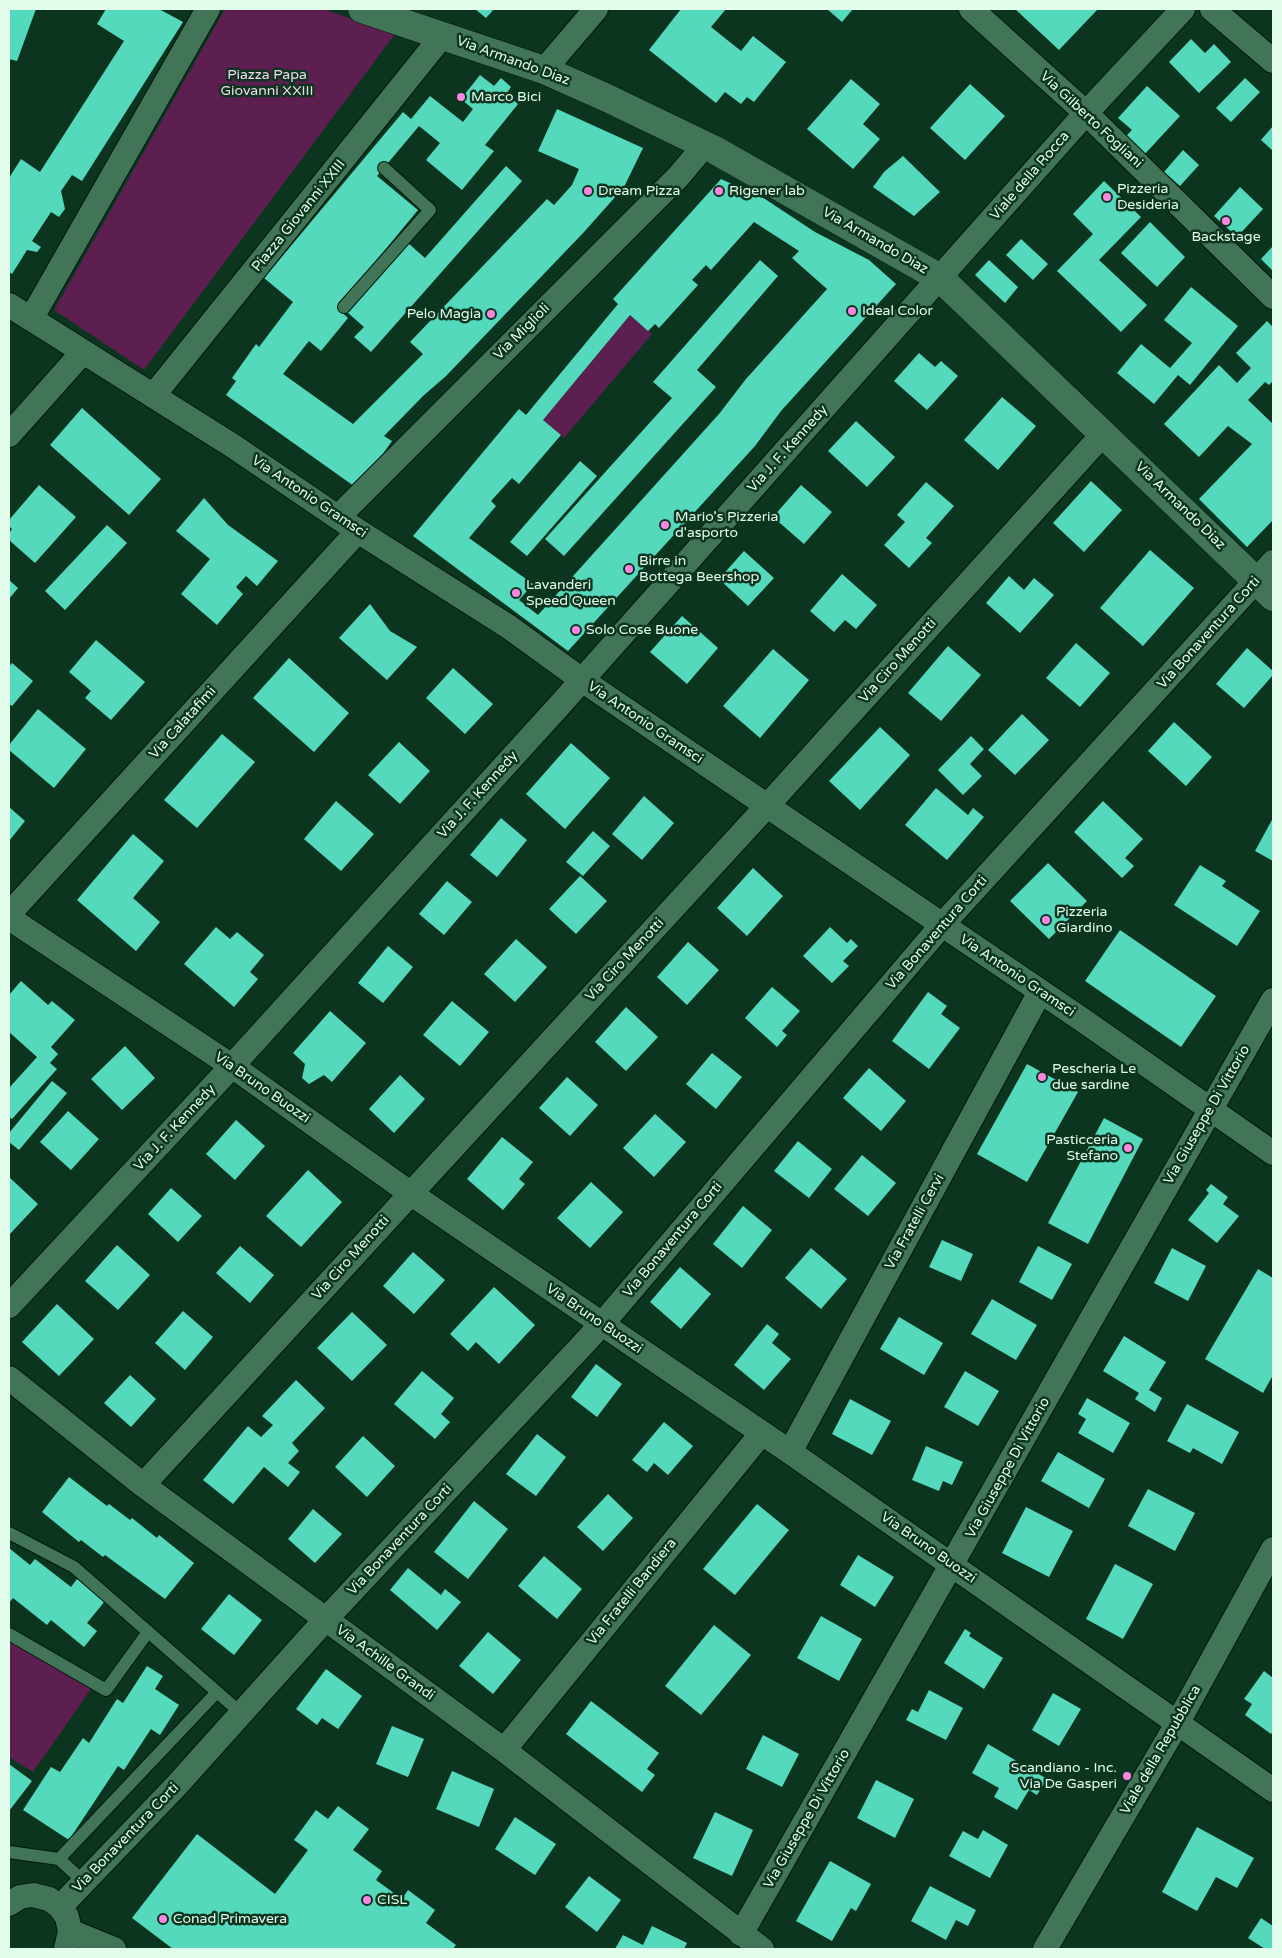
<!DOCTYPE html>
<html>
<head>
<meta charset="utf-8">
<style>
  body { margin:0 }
  #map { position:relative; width:1282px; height:1958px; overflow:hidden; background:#0c3520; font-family:"Varela Round",sans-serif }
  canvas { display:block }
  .frame { position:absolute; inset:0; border:10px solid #e2fdeb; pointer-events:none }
</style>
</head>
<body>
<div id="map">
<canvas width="1282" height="1958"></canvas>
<div class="frame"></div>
</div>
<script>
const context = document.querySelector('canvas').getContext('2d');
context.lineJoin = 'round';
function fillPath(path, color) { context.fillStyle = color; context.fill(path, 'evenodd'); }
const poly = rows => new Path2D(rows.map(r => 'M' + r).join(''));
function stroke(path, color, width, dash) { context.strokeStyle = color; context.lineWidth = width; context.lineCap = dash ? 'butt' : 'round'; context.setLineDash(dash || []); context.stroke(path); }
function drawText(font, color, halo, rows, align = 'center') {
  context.font = font + ' "Varela Round",sans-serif'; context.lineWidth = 5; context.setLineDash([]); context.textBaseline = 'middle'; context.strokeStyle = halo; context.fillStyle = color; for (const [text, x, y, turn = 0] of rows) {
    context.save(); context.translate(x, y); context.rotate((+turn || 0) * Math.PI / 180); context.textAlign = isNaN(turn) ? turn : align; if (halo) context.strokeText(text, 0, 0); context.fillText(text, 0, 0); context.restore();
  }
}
fillPath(poly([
  [225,9,323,9,395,34,144,370,54,310],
  [630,315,652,334,564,438,543,420],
  [9,1640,91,1689,33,1772,9,1757]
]), '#5c1f4f');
fillPath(poly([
  [9,9,36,9,17,61,9,59],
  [106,9,159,9,183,22,82,181,72,175,61,191,65,209,59,217,51,212,32,241,41,247,37,252,27,250,12,274,9,272,9,178,21,159,40,172,124,41,97,24],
  [475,9,494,9,486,18],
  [681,9,726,9,711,27,741,51,753,36,786,62,754,102,747,97,741,104,725,92,716,103,649,50],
  [827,9,853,9,842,22],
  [1015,9,1098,9,1059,50],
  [1191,39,1205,53,1214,44,1231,62,1199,93,1169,62],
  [480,75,494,86,501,78,511,87,506,94,518,104,485,145,494,151,462,190,426,160,440,143,419,126,377,176,418,210,337,308,348,318,321,351,309,341,283,374,353,424,423,354,410,342,547,199,554,205,572,185,579,169,538,151,557,109,643,148,624,187,584,232,446,376,423,396,384,436,392,441,358,489,226,395,236,381,232,378,256,344,259,347,293,302,264,278,403,112,411,119,430,96,463,122,473,109,461,99],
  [1245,78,1260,92,1231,122,1216,108],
  [851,79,880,104,863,124,880,139,853,169,807,129],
  [970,84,1005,116,965,160,930,128],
  [1147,86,1180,116,1143,156,1124,138,1132,130,1118,118],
  [1273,126,1273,151,1261,140],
  [1183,150,1199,165,1180,186,1164,172],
  [903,156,940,192,914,216,873,187,884,172],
  [506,166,522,181,371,352,354,337,364,327,347,312,408,243,425,258],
  [721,179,765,199,815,232,869,260,896,284,781,411,755,446,568,651,413,536,519,409,526,415,618,304,613,299],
  [754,222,799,251,792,258,827,289,746,379,719,414,538,615,519,600,533,584,469,538,496,506,491,501,512,478,519,484,561,435,543,420,630,315,648,331,655,324,659,328,698,285,692,280,706,265,711,270],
  [1104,181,1141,217,1099,260,1147,305,1121,332,1057,271,1093,234,1073,214],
  [1240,187,1263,209,1237,237,1214,216],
  [1150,222,1185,257,1157,287,1121,253],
  [1021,239,1048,264,1033,280,1006,255],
  [1273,246,1273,271,1261,259],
  [760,260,778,276,697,370,716,387,564,556,545,539,672,398,653,382],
  [989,260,1018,287,1005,303,975,275],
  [1191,287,1238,326,1190,385,1178,375,1154,404,1117,373,1141,344,1170,368,1192,343,1164,320],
  [1267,321,1273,327,1273,381,1269,385,1265,382,1248,400,1273,424,1273,520,1247,547,1199,499,1252,444,1228,426,1199,457,1164,424,1219,365,1237,383,1251,368,1236,353],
  [919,353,935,367,941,361,958,376,927,410,894,381],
  [1002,397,1036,426,998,470,964,440],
  [82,408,161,479,129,515,50,445],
  [856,421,895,457,867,487,828,451],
  [580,461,597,476,527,556,510,542],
  [1091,481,1122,510,1084,552,1053,523],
  [926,482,954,506,926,538,932,543,909,568,884,545,905,522,897,515],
  [39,485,76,517,35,563,9,540,9,533,12,529,9,526,9,520],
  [801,485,832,512,804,544,773,517],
  [204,498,228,525,278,561,257,586,246,576,236,587,243,594,217,625,181,594,210,559,176,531],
  [107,525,127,543,65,610,45,591],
  [1150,550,1194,588,1143,646,1100,608],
  [744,551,774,578,748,606,719,579],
  [842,574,877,605,856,629,845,620,834,632,810,611],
  [1009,576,1024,590,1034,578,1054,595,1020,633,986,603],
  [9,580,18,588,9,599],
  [370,604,390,631,417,647,387,680,339,638],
  [682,616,718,648,687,684,650,652],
  [96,640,145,682,111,720,85,698,91,691,69,672],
  [1076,643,1110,673,1080,707,1046,678],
  [948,646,981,675,941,721,908,693],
  [1247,648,1273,671,1273,675,1244,708,1216,684],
  [773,649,809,680,760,738,723,706],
  [289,658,349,713,314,752,253,698],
  [12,663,33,681,12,706,9,704,9,667],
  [453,668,493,704,465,734,426,698],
  [38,709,86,749,54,788,9,750,9,745],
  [1022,714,1049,740,1015,775,988,750],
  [1174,722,1212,757,1186,786,1148,751],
  [880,727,910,755,860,810,829,781],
  [222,734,255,762,197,828,164,800],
  [971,736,984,749,970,764,982,776,963,795,938,770],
  [399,742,430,771,400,804,368,775],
  [571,743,610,778,565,829,526,794],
  [936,788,968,815,973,808,984,817,947,860,905,825],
  [644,796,674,823,642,860,612,834],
  [336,801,374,834,341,871,304,839],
  [1103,801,1143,839,1125,858,1134,866,1122,878,1074,832],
  [9,807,25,821,9,841],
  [501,818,527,840,497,877,470,855],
  [1273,818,1273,861,1255,851],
  [593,831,610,846,583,876,566,862],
  [133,834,164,861,133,898,160,922,136,951,77,900],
  [1048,863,1087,901,1049,939,1010,901],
  [1200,865,1226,881,1222,886,1260,911,1237,946,1174,905],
  [753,868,783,896,747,936,717,908],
  [580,876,607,901,576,934,549,909],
  [447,881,472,902,444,935,419,914],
  [216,927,230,939,237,932,264,955,250,972,258,979,234,1007,184,964],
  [830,927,847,943,851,939,858,946,843,961,849,966,832,983,803,956],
  [1120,930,1216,996,1181,1047,1085,981],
  [516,939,547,967,515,1002,484,974],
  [688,942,719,970,687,1005,657,977],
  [388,946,413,967,383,1003,358,983],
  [21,981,48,1005,52,1001,75,1020,51,1047,58,1054,50,1063,57,1069,12,1119,9,1117,9,1088,37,1057,9,1032,9,995],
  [772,987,800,1011,782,1031,787,1035,777,1047,745,1018],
  [928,992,947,1006,941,1014,960,1028,929,1069,892,1041],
  [452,1001,489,1032,460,1066,423,1035],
  [626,1007,658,1037,626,1071,595,1042],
  [330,1011,366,1043,332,1082,324,1075,309,1084,302,1078,305,1064,293,1053],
  [125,1046,155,1078,122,1110,91,1079],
  [712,1053,742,1077,716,1109,686,1084],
  [1027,1064,1078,1092,1027,1182,977,1154],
  [869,1068,906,1101,881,1131,843,1098],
  [400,1075,425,1099,394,1133,369,1109],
  [567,1077,598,1105,570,1136,539,1108],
  [52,1081,67,1093,19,1150,9,1142,9,1133],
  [68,1111,99,1139,71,1170,40,1142],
  [655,1114,686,1142,654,1177,623,1148],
  [1104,1118,1143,1139,1088,1244,1048,1223],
  [236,1120,265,1146,235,1180,206,1154],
  [502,1137,533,1162,519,1179,525,1184,503,1210,467,1179],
  [798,1141,832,1169,809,1198,774,1171],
  [862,1155,896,1183,868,1216,834,1189],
  [308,1170,342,1202,301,1247,266,1216],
  [9,1177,38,1204,9,1235],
  [591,1182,623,1212,590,1248,557,1218],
  [1211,1184,1228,1197,1223,1204,1239,1216,1217,1243,1188,1220,1209,1193,1206,1190],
  [171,1188,202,1216,178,1242,148,1214],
  [743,1206,772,1230,742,1268,713,1244],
  [942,1240,973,1254,961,1281,929,1267],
  [117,1245,150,1275,118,1310,85,1281],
  [240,1246,274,1275,250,1303,216,1273],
  [1038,1246,1072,1264,1052,1300,1019,1282],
  [811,1248,847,1279,821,1309,785,1278],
  [1172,1248,1206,1266,1188,1301,1154,1283],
  [413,1252,445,1280,414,1314,383,1286],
  [680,1267,711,1294,681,1329,650,1302],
  [1258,1269,1273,1278,1273,1375,1263,1393,1205,1359],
  [494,1287,535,1325,499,1364,476,1342,468,1351,450,1334],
  [992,1299,1037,1325,1016,1360,971,1334],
  [57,1304,94,1339,59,1376,22,1342],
  [183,1311,213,1337,185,1370,155,1343],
  [352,1312,387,1345,352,1381,317,1348],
  [899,1317,943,1343,924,1375,880,1349],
  [767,1324,779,1334,772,1343,791,1359,764,1390,734,1365],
  [1124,1336,1166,1362,1149,1390,1162,1398,1155,1412,1135,1399,1139,1393,1103,1371],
  [596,1364,622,1384,597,1417,571,1397],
  [422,1371,454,1398,441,1414,450,1422,435,1439,394,1404],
  [965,1371,999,1391,978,1426,944,1407],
  [130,1375,156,1399,131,1427,104,1403],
  [296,1380,325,1408,292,1443,299,1451,288,1463,300,1472,288,1487,264,1467,233,1504,203,1480,248,1426,261,1437,273,1425,262,1416],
  [1087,1398,1130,1423,1113,1453,1078,1433,1086,1419,1078,1414],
  [850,1399,891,1421,872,1455,832,1434],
  [1187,1404,1239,1432,1222,1464,1193,1448,1190,1453,1167,1441],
  [664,1422,693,1446,668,1475,654,1463,647,1472,632,1460],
  [537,1434,566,1457,536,1496,506,1474],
  [363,1436,395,1466,367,1497,335,1467],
  [926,1446,963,1462,952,1485,943,1481,939,1491,912,1480],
  [1058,1452,1105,1479,1089,1508,1041,1481],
  [69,1477,107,1506,109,1504,130,1520,132,1518,157,1538,159,1535,194,1563,165,1599,105,1555,103,1557,81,1540,79,1542,42,1512],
  [1148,1489,1195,1513,1175,1551,1128,1526],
  [608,1494,633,1518,603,1551,577,1527],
  [474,1501,508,1529,468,1579,434,1552],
  [757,1504,789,1530,735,1595,703,1569],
  [1026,1507,1073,1531,1049,1577,1002,1553],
  [313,1509,342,1534,315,1563,288,1539],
  [9,1548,30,1565,35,1559,71,1587,77,1579,105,1601,87,1623,97,1631,84,1647,51,1620,47,1625,13,1598,9,1603],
  [858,1555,894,1577,875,1607,840,1585],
  [544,1556,582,1589,557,1619,518,1586],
  [1115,1564,1153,1584,1123,1639,1086,1619],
  [408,1568,441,1595,445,1589,461,1602,437,1630,390,1590],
  [229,1594,262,1620,234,1655,201,1629],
  [821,1616,862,1639,839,1681,797,1658],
  [714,1625,751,1655,701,1715,665,1686],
  [965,1629,971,1633,969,1636,1003,1658,984,1689,944,1663],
  [488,1632,521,1660,493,1694,459,1666],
  [147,1666,163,1676,155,1689,179,1705,160,1735,151,1729,124,1770,118,1766,69,1840,23,1810,51,1767,60,1772,83,1738,89,1743,117,1699,123,1703],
  [326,1669,362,1696,338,1729,322,1718,317,1725,296,1709],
  [1264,1671,1273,1678,1273,1731,1271,1734,1245,1715,1252,1704,1244,1699],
  [929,1690,963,1708,946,1740,906,1720,912,1709,918,1712],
  [1053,1693,1081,1709,1059,1746,1032,1730],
  [591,1701,659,1753,647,1769,655,1775,642,1792,566,1734],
  [392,1726,424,1739,408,1777,376,1764],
  [763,1735,799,1754,782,1787,746,1769],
  [988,1744,1047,1779,1037,1795,1029,1790,1017,1810,994,1797,999,1788,972,1773],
  [9,1764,32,1781,9,1811],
  [452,1771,494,1789,479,1827,436,1809],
  [876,1780,914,1799,895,1838,857,1818],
  [338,1806,369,1829,353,1850,382,1871,376,1880,402,1899,408,1890,435,1910,426,1923,456,1945,453,1949,173,1949,132,1918,197,1834,275,1894,308,1850,294,1840,316,1810,328,1819],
  [715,1812,753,1830,732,1876,693,1858],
  [515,1817,556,1844,535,1875,495,1849],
  [1197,1827,1254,1858,1237,1888,1216,1877,1197,1911,1162,1892],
  [983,1830,1008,1845,990,1878,949,1856,963,1831,978,1839],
  [830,1861,871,1884,856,1911,851,1908,832,1941,796,1921],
  [589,1876,621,1900,597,1932,565,1907],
  [930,1886,976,1910,968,1926,956,1920,946,1940,911,1921],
  [1261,1918,1273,1926,1273,1949,1265,1949,1248,1938],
  [652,1926,687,1943,684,1949,615,1949,623,1935,643,1945]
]), '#55d9bd');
const lane = poly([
  [344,307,430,210,384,168],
  [9,1533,74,1567,241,1713],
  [9,1634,106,1690,148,1632],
  [9,1852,59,1859,84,1882],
  [59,1859,217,1692]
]);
const street = poly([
  [971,9,1086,113,1273,297],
  [1212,9,1273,61],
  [544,70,596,9],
  [9,305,233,446,358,531,509,627,582,680,1084,1021,1273,1153],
  [31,319,208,9],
  [153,396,443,35],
  [9,435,83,352],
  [338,517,678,177,705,145],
  [9,914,358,531],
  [9,918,232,1066,410,1193,790,1452,1273,1790],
  [9,1306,232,1066,558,707,1086,113,1183,9],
  [9,1378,143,1485,504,1750,762,1949],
  [790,1452,1040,992],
  [143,1485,767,806,1104,433],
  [504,1750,761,1434],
  [9,1904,20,1897,33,1895,49,1899,60,1907,67,1917,70,1931,66,1949],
  [60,1907,177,1785,326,1619,602,1324,942,925,1273,562],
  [70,1931,114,1949],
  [741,1934,1273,1000],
  [1045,1949,1177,1724,1273,1549]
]);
const secondary = poly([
  [362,9,544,70,607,98,713,149,940,278,1273,597]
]);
stroke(lane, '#011a0c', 14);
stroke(street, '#011a0c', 26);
stroke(secondary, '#011a0c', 29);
stroke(lane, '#427557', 12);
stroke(street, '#427557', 24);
stroke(secondary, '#427557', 28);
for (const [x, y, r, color] of [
  [461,97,5,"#fd86e1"],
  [588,191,5,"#fd86e1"],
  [719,191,5,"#fd86e1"],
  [1107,197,5,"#fd86e1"],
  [1226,221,5,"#fd86e1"],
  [852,311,5,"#fd86e1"],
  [491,314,5,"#fd86e1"],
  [665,525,5,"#fd86e1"],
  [629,569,5,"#fd86e1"],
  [516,593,5,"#fd86e1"],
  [576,630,5,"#fd86e1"],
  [1046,920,5,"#fd86e1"],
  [1042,1077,5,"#fd86e1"],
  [1128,1148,5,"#fd86e1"],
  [1127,1776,5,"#fd86e1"],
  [367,1900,5,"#fd86e1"],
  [163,1919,5,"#fd86e1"]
]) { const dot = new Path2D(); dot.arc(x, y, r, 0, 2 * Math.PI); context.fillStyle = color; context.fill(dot); stroke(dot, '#0c3520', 2); }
drawText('14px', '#e2fdeb', '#0c3520', [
  ["Via Armando Diaz",513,61,20],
  ["Via Gilberto Fogliani",1091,120,43],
  ["Viale della Rocca",1030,176,-49],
  ["Piazza Giovanni XXIII",299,216,-51],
  ["Via Armando Diaz",875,241,30],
  ["Via Miglioli",522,332,-45],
  ["Via J. F. Kennedy",788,449,-48],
  ["Via Antonio Gramsci",309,497,34],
  ["Via Armando Diaz",1180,506,44],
  ["Via Bonaventura Corti",1209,633,-48],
  ["Via Ciro Menotti",898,661,-48],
  ["Via Calatafimi",183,723,-48],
  ["Via Antonio Gramsci",645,723,34],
  ["Via J. F. Kennedy",478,795,-48],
  ["Via Bonaventura Corti",937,933,-49],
  ["Via Ciro Menotti",625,960,-47],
  ["Via Antonio Gramsci",1017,976,34],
  ["Via Bruno Buozzi",262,1088,35],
  ["Via Giuseppe Di Vittorio",1207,1115,-60],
  ["Via J. F. Kennedy",175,1128,-47],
  ["Via Fratelli Cervi",915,1222,-61],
  ["Via Bonaventura Corti",673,1240,-50],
  ["Via Ciro Menotti",351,1258,-48],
  ["Via Bruno Buozzi",594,1319,34],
  ["Via Giuseppe Di Vittorio",1008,1468,-61],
  ["Via Bonaventura Corti",400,1540,-47],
  ["Via Bruno Buozzi",928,1548,35],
  ["Via Fratelli Bandiera",632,1592,-51],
  ["Via Achille Grandi",385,1663,36],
  ["Viale della Repubblica",1161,1750,-60],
  ["Via Giuseppe Di Vittorio",807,1819,-60],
  ["Via Bonaventura Corti",126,1838,-46]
]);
drawText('14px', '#f1d8e9', '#0c3520', [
  ["Piazza Papa",267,75],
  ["Giovanni XXIII",267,91]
]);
drawText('14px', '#e2fdeb', '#0c3520', [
  ["Marco Bici",471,97],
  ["Pizzeria",1117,189],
  ["Desideria",1117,205],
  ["Dream Pizza",598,191],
  ["Rigener lab",729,191],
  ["Backstage",1226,237,"center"],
  ["Ideal Color",862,311],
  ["Pelo Magia",481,314,"right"],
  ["Mario's Pizzeria",675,517],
  ["d'asporto",675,533],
  ["Birre in",639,561],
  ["Bottega Beershop",639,577],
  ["Lavanderi",526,585],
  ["Speed Queen",526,601],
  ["Solo Cose Buone",586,630],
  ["Pizzeria",1056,912],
  ["Giardino",1056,928],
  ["Pescheria Le",1052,1069],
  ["due sardine",1052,1085],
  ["Pasticceria",1118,1140,"right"],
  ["Stefano",1118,1156,"right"],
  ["Scandiano - Inc.",1117,1768,"right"],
  ["Via De Gasperi",1117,1784,"right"],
  ["CISL",377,1900],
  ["Conad Primavera",173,1919]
], 'left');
</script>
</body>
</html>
